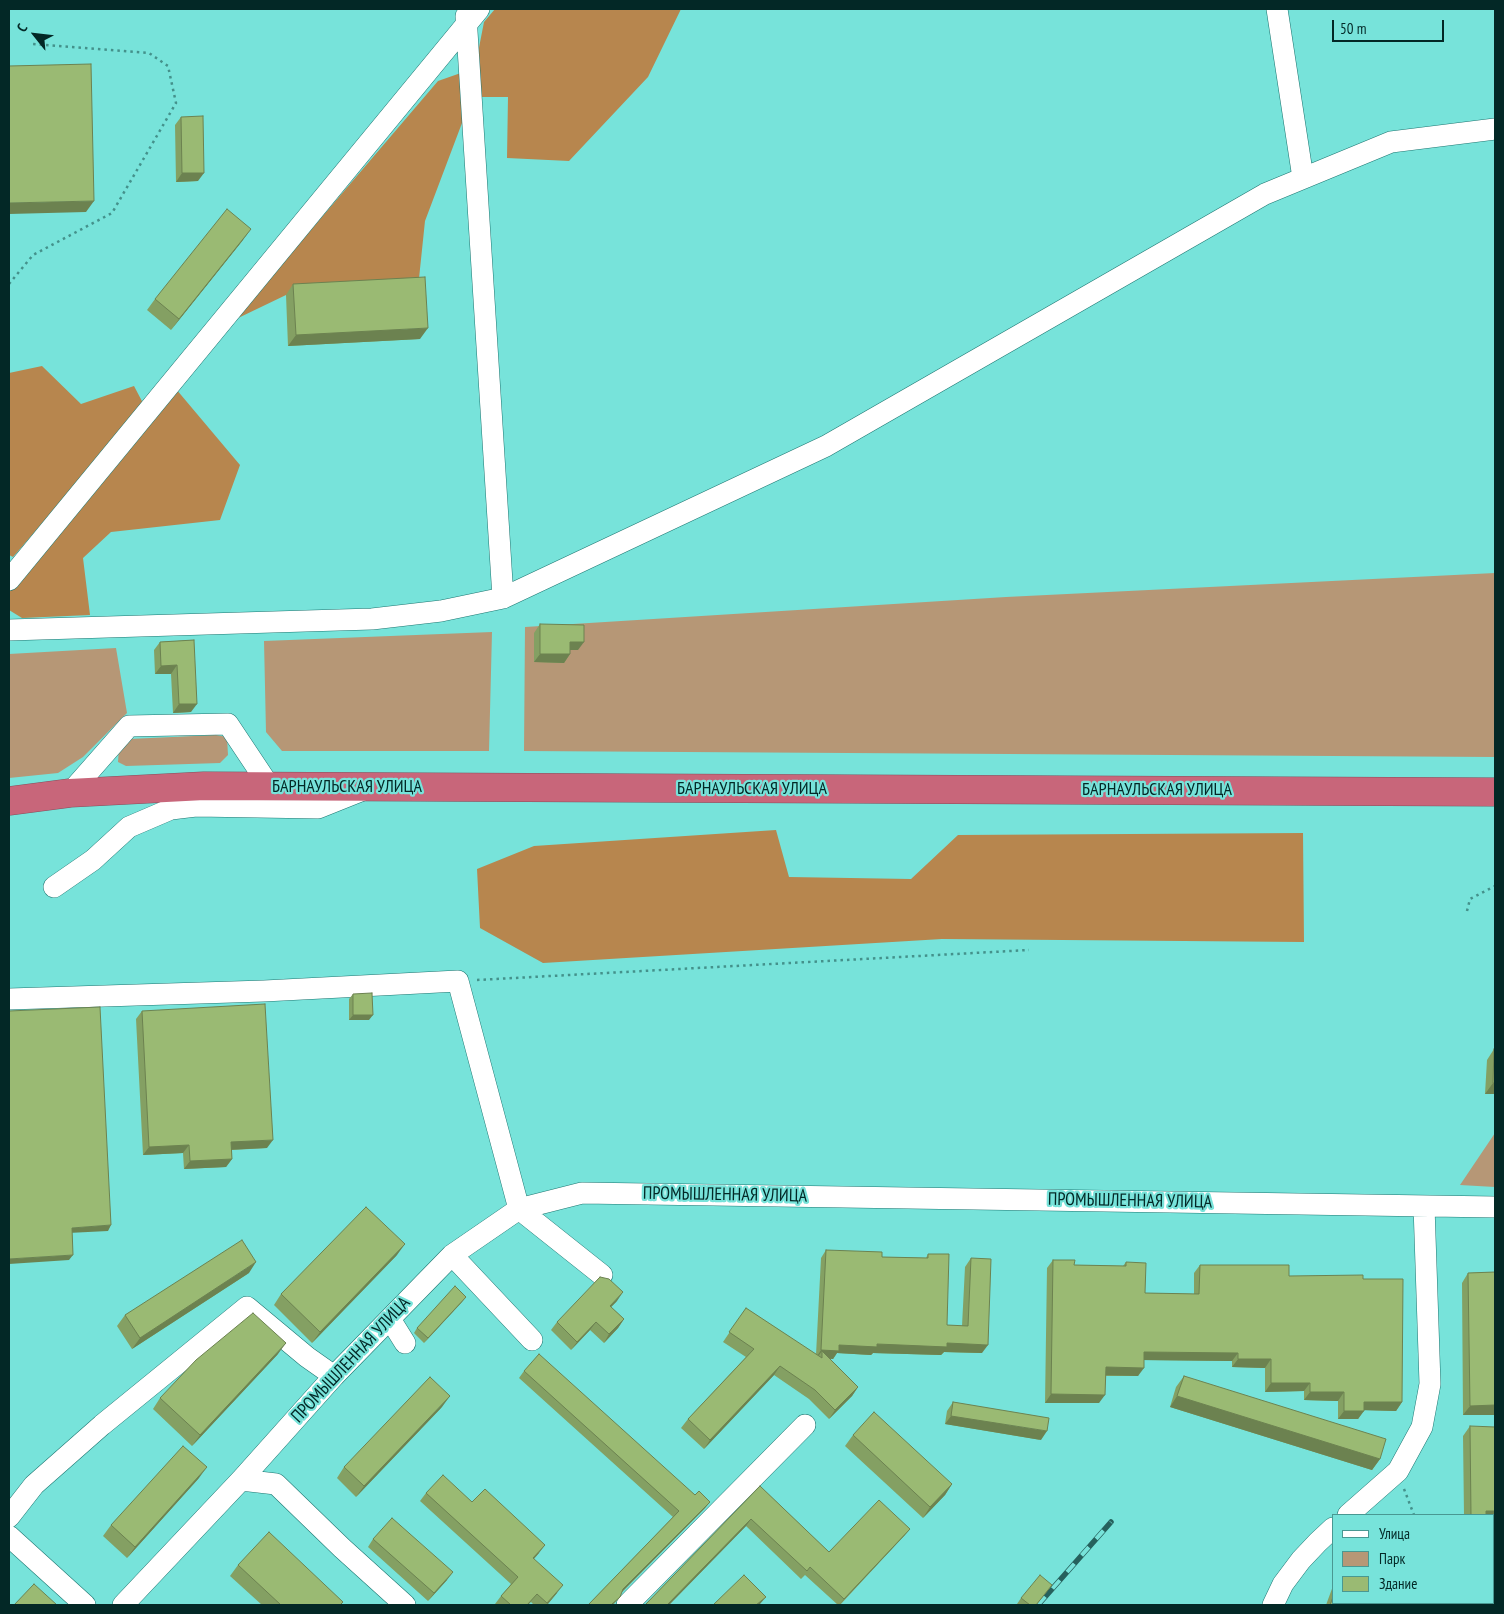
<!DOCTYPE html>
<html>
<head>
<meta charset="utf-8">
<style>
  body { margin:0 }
  #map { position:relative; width:1504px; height:1614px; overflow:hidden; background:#77e3da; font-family:"PT Sans Narrow",sans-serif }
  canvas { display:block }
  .frame { position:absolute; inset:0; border:10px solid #032826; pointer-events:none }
  .legend { position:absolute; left:1332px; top:1514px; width:162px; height:90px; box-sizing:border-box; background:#77e3da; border:1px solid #499892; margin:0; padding:6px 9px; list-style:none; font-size:15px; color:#032826 }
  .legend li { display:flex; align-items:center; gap:10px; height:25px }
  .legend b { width:25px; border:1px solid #499892 }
  .north { position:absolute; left:10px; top:10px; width:50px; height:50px; -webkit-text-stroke:4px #77e3da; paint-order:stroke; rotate:299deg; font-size:14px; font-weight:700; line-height:20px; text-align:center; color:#032826 }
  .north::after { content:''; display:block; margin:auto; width:18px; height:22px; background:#032826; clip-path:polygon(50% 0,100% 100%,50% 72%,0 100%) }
  .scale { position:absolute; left:1332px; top:20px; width:112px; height:22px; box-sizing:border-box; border:2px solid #032826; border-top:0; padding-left:6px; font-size:15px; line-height:18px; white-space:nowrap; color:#032826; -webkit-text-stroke:4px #77e3da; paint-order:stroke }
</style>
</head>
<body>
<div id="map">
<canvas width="1504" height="1614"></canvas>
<div class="frame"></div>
<ul class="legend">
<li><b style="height:6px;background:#fff"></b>Улица</li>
<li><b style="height:14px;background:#b69776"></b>Парк</li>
<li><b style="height:14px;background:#9aba73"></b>Здание</li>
</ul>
<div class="north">С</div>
<div class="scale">50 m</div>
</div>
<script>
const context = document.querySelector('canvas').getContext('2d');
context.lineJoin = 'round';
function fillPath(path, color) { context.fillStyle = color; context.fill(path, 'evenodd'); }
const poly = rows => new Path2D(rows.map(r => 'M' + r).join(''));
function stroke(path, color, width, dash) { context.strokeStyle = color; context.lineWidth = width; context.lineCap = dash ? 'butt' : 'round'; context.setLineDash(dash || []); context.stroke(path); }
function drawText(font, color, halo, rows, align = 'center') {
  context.font = font + ' "PT Sans Narrow",sans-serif'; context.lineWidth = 4.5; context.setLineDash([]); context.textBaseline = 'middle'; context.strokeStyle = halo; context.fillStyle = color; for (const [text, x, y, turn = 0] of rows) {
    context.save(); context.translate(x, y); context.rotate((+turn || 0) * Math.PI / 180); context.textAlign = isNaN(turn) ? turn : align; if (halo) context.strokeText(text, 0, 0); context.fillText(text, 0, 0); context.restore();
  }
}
fillPath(poly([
  [1495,573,1495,757,524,751,525,627,1006,597],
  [492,632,489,751,282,751,266,732,264,641],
  [116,648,127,713,83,757,58,773,9,778,9,654],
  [216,735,227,737,228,755,220,763,126,766,118,762,119,748,129,739],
  [1495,1133,1495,1187,1460,1185]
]), '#b69776');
fillPath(poly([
  [495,9,681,9,648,77,569,161,507,158,508,97,482,97,462,123,425,221,418,288,286,295,234,320,438,81,475,68,484,22],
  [42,366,81,404,134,386,144,405,13,557,9,555,9,373],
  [176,389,240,465,220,520,111,532,83,558,90,615,22,618,9,610,9,589],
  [776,830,789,877,911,879,958,835,1303,833,1304,942,942,939,543,963,480,928,477,869,534,846]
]), '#b7864e');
const minor = poly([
  [1277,9,1303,178],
  [466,16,503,598],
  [9,580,479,9],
  [9,630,372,619,441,611,503,598,826,446,1265,194,1391,142,1495,129],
  [70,793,129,726,228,724,270,787],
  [54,887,93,860,129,827,171,809,196,806,318,808,363,790],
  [9,999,264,991,458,981,519,1209,602,1275],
  [452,1255,532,1340],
  [390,1319,405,1343],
  [241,1480,276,1484,342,1548,405,1605],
  [1348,1515,1398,1471,1422,1427,1430,1384,1424,1206],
  [9,1517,34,1485,102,1425,247,1307,307,1357,334,1376],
  [9,1536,85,1605],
  [123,1605,241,1480,334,1376,452,1255,519,1209,582,1193,1495,1207],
  [627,1605,805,1425],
  [1273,1605,1283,1584,1301,1560,1318,1542,1333,1528]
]);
const highway = poly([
  [9,801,70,793,204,786,1495,792]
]);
stroke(minor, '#1d7671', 22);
stroke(highway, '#83505d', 29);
stroke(poly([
  [9,284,33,255,112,213,176,103,168,66,149,53,33,44],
  [1467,911,1470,899,1495,886],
  [477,980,1029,950],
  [1404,1489,1414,1515],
  [1438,1605,1439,1603]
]), '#44918b', 2.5, [2.5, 4]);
stroke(minor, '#fff', 21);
stroke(highway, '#c8667a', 28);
const rail = poly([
  [1038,1605,1111,1522]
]);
stroke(rail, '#26615d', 5.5);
stroke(rail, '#77e3da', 4, [11]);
fillPath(poly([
  [181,117,198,181,176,182,175,125],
  [243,240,171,330,147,310,155,299],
  [293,284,420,339,288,346,286,295],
  [540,624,578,650,570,650,570,654,564,663,534,662,534,633],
  [194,640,191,712,173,713,171,674,155,674,154,650,160,642],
  [353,994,369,1020,349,1020,349,999],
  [142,1011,267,1148,232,1150,232,1159,226,1167,184,1169,183,1153,143,1155,136,1019],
  [1494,1049,1495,1049,1495,1094,1485,1094,1487,1060],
  [826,1250,882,1257,926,1258,928,1254,947,1325,962,1326,965,1267,971,1258,982,1353,944,1352,941,1355,873,1353,871,1355,837,1353,833,1359,830,1359,858,1387,852,1396,829,1419,809,1399,774,1375,704,1449,681,1428,688,1419,746,1357,723,1342,746,1308,816,1355,821,1258],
  [397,1255,312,1343,274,1305,281,1294],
  [1053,1260,1074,1265,1123,1266,1126,1262,1145,1293,1194,1294,1194,1273,1200,1265,1289,1276,1363,1279,1402,1402,1396,1411,1364,1410,1358,1419,1338,1419,1338,1401,1304,1400,1304,1391,1265,1392,1265,1368,1232,1367,1232,1361,1144,1360,1138,1376,1106,1376,1099,1403,1045,1403,1047,1268],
  [1495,1272,1495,1415,1463,1415,1462,1283,1468,1273],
  [249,1273,132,1349,117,1326,125,1315],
  [617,1301,611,1307,624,1319,618,1328,604,1343,590,1330,571,1350,551,1330,557,1322],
  [462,1302,424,1343,414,1333,417,1328],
  [278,1354,192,1446,153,1409,160,1398],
  [524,1371,695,1495,710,1502,705,1508,621,1593,620,1597,613,1605,588,1605,673,1517,519,1378],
  [1184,1376,1380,1459,1372,1470,1170,1407,1176,1387],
  [953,1402,1041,1440,945,1424,947,1411],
  [442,1407,356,1497,337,1478,344,1467],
  [1470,1426,1495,1520,1493,1520,1493,1515,1464,1515,1463,1436],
  [853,1435,952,1484,945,1495,923,1518,845,1446],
  [199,1478,127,1558,103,1536,111,1525],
  [760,1486,829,1552,910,1529,904,1536,840,1605,838,1605,805,1575,801,1579,746,1526,669,1605,645,1605],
  [426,1493,472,1502,539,1553,534,1559,557,1593,547,1605,534,1605,531,1602,528,1605,497,1605,495,1604,501,1596,511,1584,420,1501],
  [373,1539,447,1580,428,1601,368,1547],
  [238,1565,340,1605,262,1605,230,1576],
  [1052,1585,1036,1605,1019,1605,1017,1604,1021,1598],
  [1333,1586,1333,1603,1384,1605,1326,1605]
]), '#84a063');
fillPath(poly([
  [182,173,204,173,198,181,176,182],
  [94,201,86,212,9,214,9,203],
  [251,229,243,240,171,330,179,319],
  [428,328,420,339,288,346,296,335],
  [570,642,584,642,578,650,564,650],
  [540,654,570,654,564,663,534,662],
  [177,665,171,674,155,674,161,666],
  [179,704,197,704,191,712,173,713],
  [353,1015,373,1015,369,1020,349,1020],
  [1493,1083,1495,1083,1495,1094,1485,1094],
  [273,1140,267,1148,225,1150,231,1142],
  [189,1145,183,1153,143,1155,149,1147],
  [232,1159,226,1167,184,1169,190,1161],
  [111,1225,108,1231,68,1233,72,1228],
  [405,1244,397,1255,312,1343,320,1332],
  [73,1255,69,1260,9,1264,9,1259],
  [256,1262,249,1273,132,1349,140,1338],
  [623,1292,617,1301,604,1314,610,1306],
  [466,1297,462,1302,424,1343,428,1338],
  [624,1319,618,1328,604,1343,609,1334],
  [596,1322,590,1330,571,1350,577,1342],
  [286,1343,278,1354,192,1446,200,1435],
  [947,1343,988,1345,982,1353,944,1352,941,1355,873,1353,871,1355,837,1353,833,1359,822,1358,822,1351,817,1358,816,1358,821,1350,839,1345],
  [1144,1352,1238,1353,1232,1361,1138,1360],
  [1238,1359,1271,1359,1265,1368,1232,1367],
  [780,1366,774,1375,704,1449,710,1440],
  [1106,1367,1144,1368,1138,1376,1100,1375],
  [1271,1383,1310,1383,1304,1391,1265,1392],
  [858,1387,852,1396,829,1419,835,1410],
  [1310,1392,1344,1392,1338,1401,1304,1400],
  [1051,1394,1105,1395,1099,1403,1045,1403],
  [450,1396,442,1407,356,1497,364,1486],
  [1177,1396,1380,1459,1372,1470,1170,1407],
  [1364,1402,1402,1402,1396,1411,1358,1410],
  [1495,1405,1495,1415,1463,1415,1470,1406],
  [1344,1411,1364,1411,1358,1419,1338,1419],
  [951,1416,1047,1431,1041,1440,945,1424],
  [207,1467,199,1478,127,1558,135,1547],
  [952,1484,945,1495,923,1518,930,1507],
  [710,1502,705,1508,618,1596,623,1589],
  [1486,1511,1495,1511,1495,1520,1493,1520,1493,1515,1483,1515],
  [751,1519,746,1526,669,1605,667,1605],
  [910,1529,904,1536,839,1605,844,1599],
  [545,1545,539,1553,527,1566,533,1558],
  [453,1572,447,1580,428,1601,434,1593],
  [563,1585,557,1593,547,1605,546,1605],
  [766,1597,760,1604,759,1605,756,1605]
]), '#6c8250');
const building = poly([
  [91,64,94,201,9,203,9,66,91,64],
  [203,116,204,173,182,173,181,117,203,116],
  [227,209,251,229,179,319,155,299,227,209],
  [425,277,428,328,296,335,293,284,425,277],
  [540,624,584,625,584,642,570,642,570,654,540,654,540,624],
  [194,640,197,704,179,704,177,665,161,666,160,642,194,640],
  [372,993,373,1015,353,1015,353,994,372,993],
  [265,1004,273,1140,231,1142,232,1159,190,1161,189,1145,149,1147,142,1011,265,1004],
  [100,1007,111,1225,72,1228,73,1255,9,1259,9,1011,100,1007],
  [1494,1049,1495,1049,1495,1083,1493,1083,1494,1049],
  [366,1207,405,1244,320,1332,281,1294,366,1207],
  [242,1240,256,1262,140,1338,125,1315,242,1240],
  [826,1250,882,1252,882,1257,928,1258,928,1254,949,1254,947,1325,968,1326,971,1258,991,1259,988,1345,947,1343,947,1347,877,1344,877,1347,839,1345,839,1351,821,1350,826,1250],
  [1053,1260,1075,1260,1074,1265,1126,1266,1126,1262,1146,1263,1145,1293,1199,1294,1200,1265,1289,1265,1289,1276,1363,1275,1363,1279,1403,1279,1402,1402,1364,1402,1364,1411,1344,1411,1344,1392,1310,1392,1310,1383,1271,1383,1271,1359,1238,1359,1238,1353,1144,1352,1144,1368,1106,1367,1105,1395,1051,1394,1053,1260],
  [1495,1272,1495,1405,1470,1406,1468,1273,1495,1272],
  [600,1277,609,1279,623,1292,610,1306,624,1319,609,1334,596,1322,577,1342,557,1322,600,1277],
  [455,1286,466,1297,428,1338,417,1328,455,1286],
  [746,1308,822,1358,822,1351,858,1387,835,1410,815,1390,780,1366,710,1440,688,1419,754,1349,729,1332,746,1308],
  [253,1313,286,1343,200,1435,160,1398,196,1360,253,1313],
  [539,1354,695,1495,699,1491,710,1502,623,1589,620,1597,611,1605,588,1605,679,1511,524,1371,539,1354],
  [1184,1376,1386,1439,1380,1459,1177,1396,1184,1376],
  [430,1377,450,1396,364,1486,344,1467,430,1377],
  [953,1402,1049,1418,1047,1431,951,1416,953,1402],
  [874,1412,952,1484,930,1507,853,1435,874,1412],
  [1470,1426,1495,1427,1495,1511,1486,1511,1486,1515,1471,1515,1470,1426],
  [183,1446,207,1467,135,1547,111,1525,183,1446],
  [443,1475,472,1502,485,1489,545,1545,533,1558,563,1585,547,1603,537,1594,527,1605,511,1605,501,1596,518,1577,426,1493,443,1475],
  [760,1486,829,1552,879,1500,910,1529,844,1599,810,1567,807,1571,751,1519,667,1605,645,1605,760,1486],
  [392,1518,453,1572,434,1593,373,1539,392,1518],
  [269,1532,343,1602,340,1605,281,1605,238,1565,269,1532],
  [744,1575,766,1597,756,1605,713,1605,744,1575],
  [1040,1575,1052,1585,1036,1605,1030,1605,1021,1598,1040,1575],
  [34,1584,57,1605,14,1605,34,1584],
  [1333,1597,1333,1603,1385,1603,1384,1605,1330,1605,1333,1597]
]);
fillPath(building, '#9aba73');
stroke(building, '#6c8250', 1);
drawText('18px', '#032826', '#77e3da', [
  ["БАРНАУЛЬСКАЯ УЛИЦА",347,787],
  ["БАРНАУЛЬСКАЯ УЛИЦА",752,789],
  ["БАРНАУЛЬСКАЯ УЛИЦА",1157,790],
  ["ПРОМЫШЛЕННАЯ УЛИЦА",725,1195,1],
  ["ПРОМЫШЛЕННАЯ УЛИЦА",1130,1201,1],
  ["ПРОМЫШЛЕННАЯ УЛИЦА",351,1360,-47]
]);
</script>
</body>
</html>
